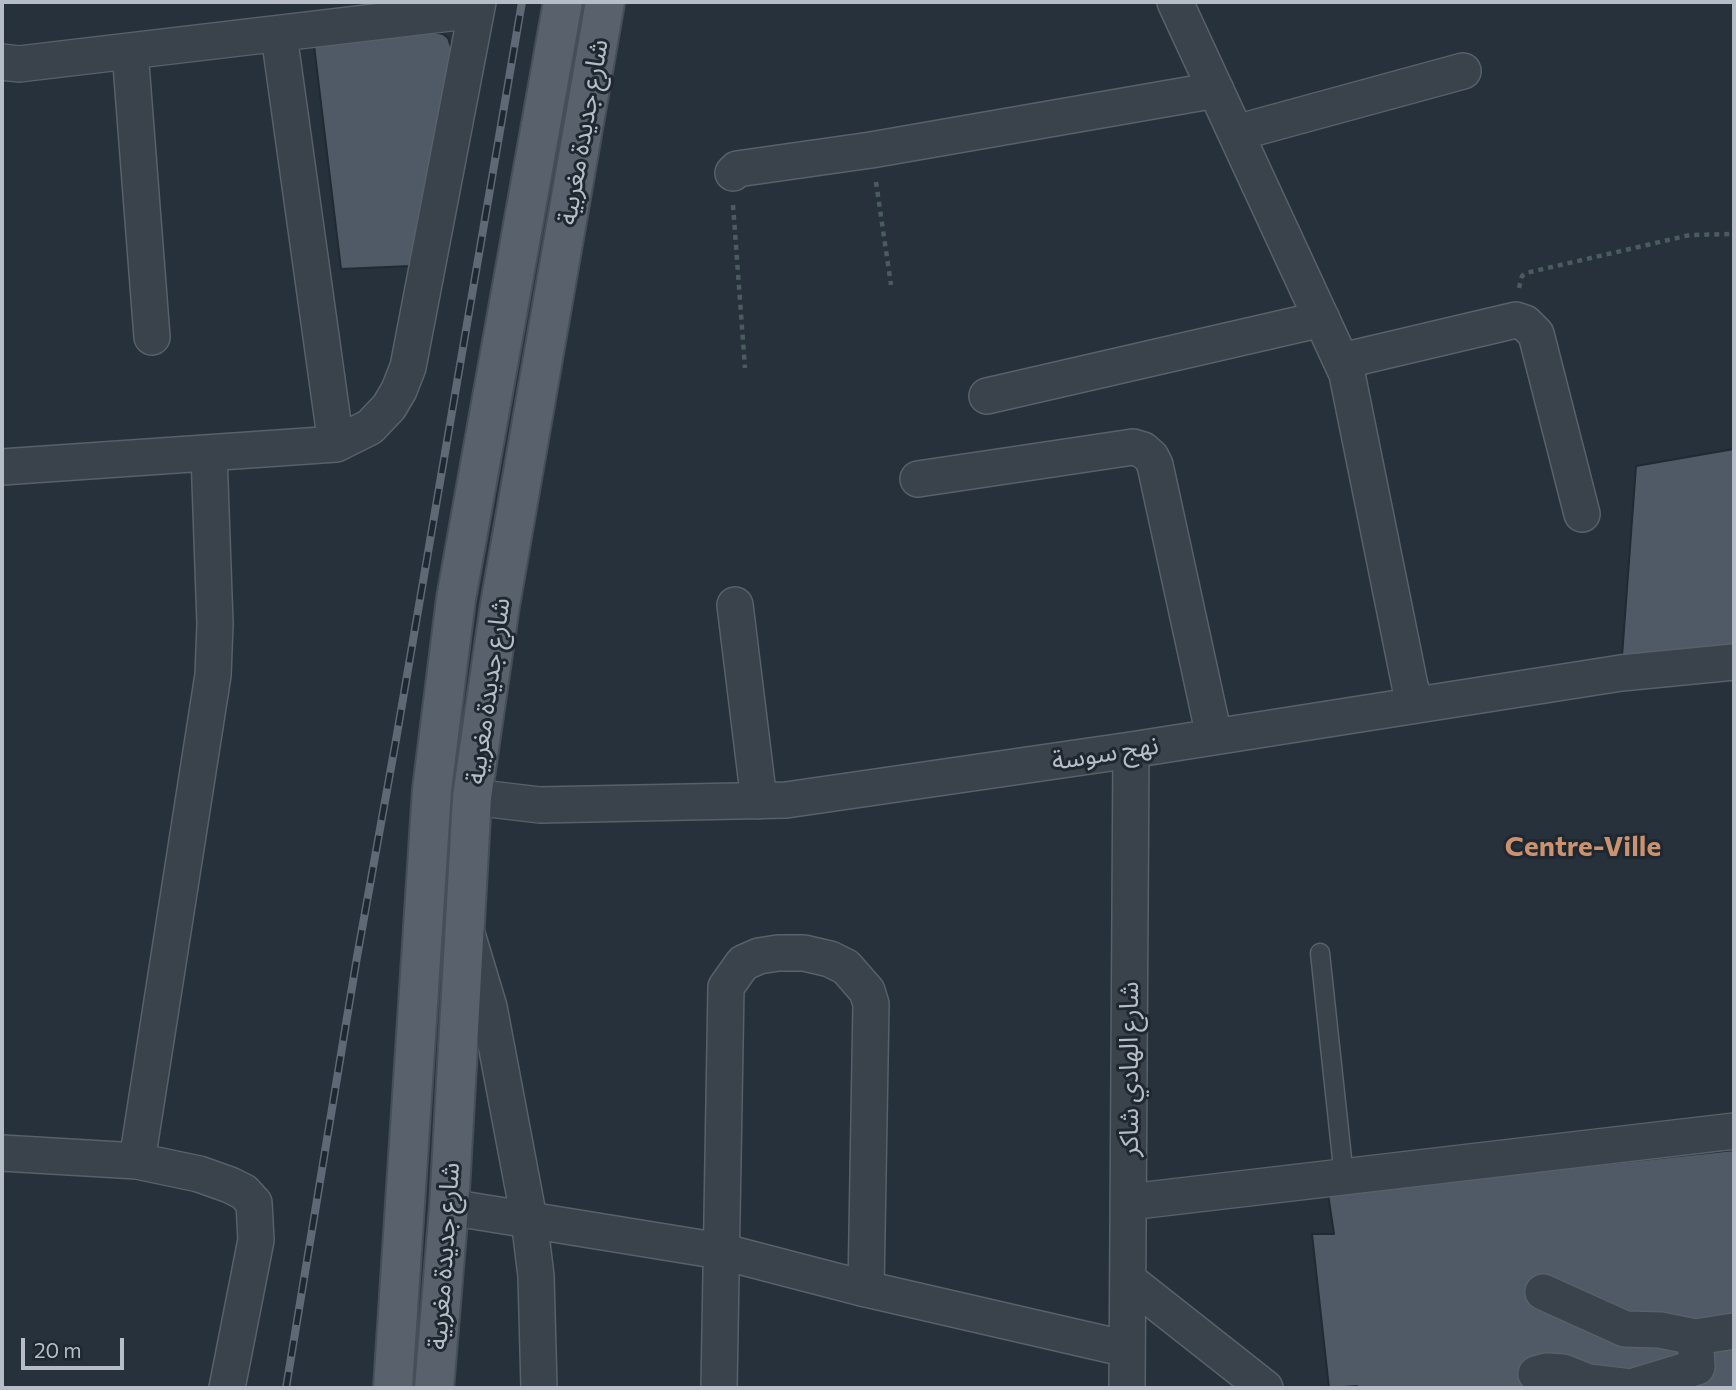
<!DOCTYPE html>
<html>
<head>
<meta charset="utf-8">
<style>
  body { margin:0 }
  #map { position:relative; width:1736px; height:1390px; overflow:hidden; background:#27313c; font-family:Commissioner,sans-serif }
  canvas { display:block }
  .frame { position:absolute; inset:0; border:4px solid #b6bdc7; pointer-events:none }
  .scale { position:absolute; left:21px; top:1338px; width:103px; height:32px; box-sizing:border-box; border:4px solid #b6bdc7; border-top:0; padding-left:9px; font-size:21px; line-height:24px; white-space:nowrap; color:#b6bdc7; -webkit-text-stroke:5px #1f2731; paint-order:stroke }
</style>
</head>
<body>
<div id="map">
<canvas width="1736" height="1390"></canvas>
<div class="frame"></div>
<div class="scale">20 m</div>
</div>
<script>
const context = document.querySelector('canvas').getContext('2d');
context.lineJoin = 'round';
function fillPath(path, color) { context.fillStyle = color; context.fill(path, 'evenodd'); }
const poly = rows => new Path2D(rows.map(r => 'M' + r).join(''));
function stroke(path, color, width, dash) { context.strokeStyle = color; context.lineWidth = width; context.lineCap = dash ? 'butt' : 'round'; context.setLineDash(dash || []); context.stroke(path); }
function drawText(font, color, halo, rows, align = 'center') {
  context.font = font + ' Commissioner,"Noto Sans Arabic",sans-serif'; context.lineWidth = 6; context.setLineDash([]); context.textBaseline = 'middle'; context.strokeStyle = halo; context.fillStyle = color; for (const [text, x, y, turn = 0] of rows) {
    context.save(); context.translate(x, y); context.rotate((+turn || 0) * Math.PI / 180); context.textAlign = isNaN(turn) ? turn : align; if (halo) context.strokeText(text, 0, 0); context.fillText(text, 0, 0); context.restore();
  }
}
const building = poly([
  [433,32,443,34,448,38,452,50,410,266,341,269,314,45,433,32],
  [1734,449,1734,652,1621,670,1636,466,1734,449],
  [1734,1150,1734,1388,1357,1388,1357,1386,1329,1388,1312,1234,1334,1234,1328,1194,1734,1150]
]);
fillPath(building, '#505a66');
stroke(building, '#212933', 2);
const lane = poly([
  [1320,953,1344,1177]
]);
const street = poly([
  [1175,2,1347,374,1410,686,1416,704],
  [279,35,336,444],
  [130,51,152,337],
  [2,62,19,64,476,10],
  [1236,133,1463,71],
  [733,173,737,169,871,150,1216,90],
  [1342,361,1516,320,1525,323,1536,334,1582,514],
  [987,396,1322,319],
  [2,467,336,444,370,427,389,407,399,390,408,367,478,2],
  [918,479,1133,447,1143,450,1151,457,1155,465,1214,736],
  [735,605,759,801],
  [472,797,540,805,786,800,1131,750,1621,673,1734,662],
  [467,934,489,1007,529,1219,536,1276,539,1388],
  [2,1153,137,1161,199,1174,230,1185,244,1192,254,1203,256,1240,227,1388],
  [137,1161,213,675,215,624,209,454],
  [1129,1202,1734,1131],
  [449,1207,720,1251,866,1289,1127,1349],
  [1128,1280,1265,1388],
  [1543,1292,1625,1329,1660,1330,1695,1337,1734,1331],
  [1536,1374,1546,1371,1563,1372,1588,1382,1631,1387,1697,1367,1695,1337],
  [719,1388,726,987,743,963,759,956,778,953,804,953,830,959,846,967,867,991,871,1004,866,1289],
  [1127,1388,1131,750]
]);
const primary = poly([
  [393,1388,432,790,456,599,563,2],
  [434,1388,449,1207,472,797,500,605,605,2]
]);
stroke(lane, '#58606a', 21);
stroke(street, '#58606a', 38);
stroke(primary, '#464e58', 42);
stroke(poly([
  [876,182,891,285],
  [733,205,745,368],
  [1519,288,1522,276,1526,273,1690,235,1734,234]
]), '#4a5c5e', 4.5, [5, 5]);
stroke(lane, '#3a424c', 18);
stroke(street, '#3a424c', 35);
stroke(primary, '#58616c', 38);
const rail = poly([
  [286,1388,357,957,396,740,522,2]
]);
stroke(rail, '#5f6975', 8);
stroke(rail, '#1f2731', 5, [16]);
drawText('26px', '#b6bdc7', '#1f2731', [
  ["شارع جديدة مغربية",583,132,-80],
  ["شارع جديدة مغربية",488,691,-82],
  ["نهج سوسة",1105,753,-9],
  ["شارع الهادي شاكر",1129,1069,-90],
  ["شارع جديدة مغربية",444,1256,-86]
]);
drawText('bold 28px', '#ca926e', '#1f2731', [
  ["Centre-Ville",1583,847]
]);
</script>
</body>
</html>
